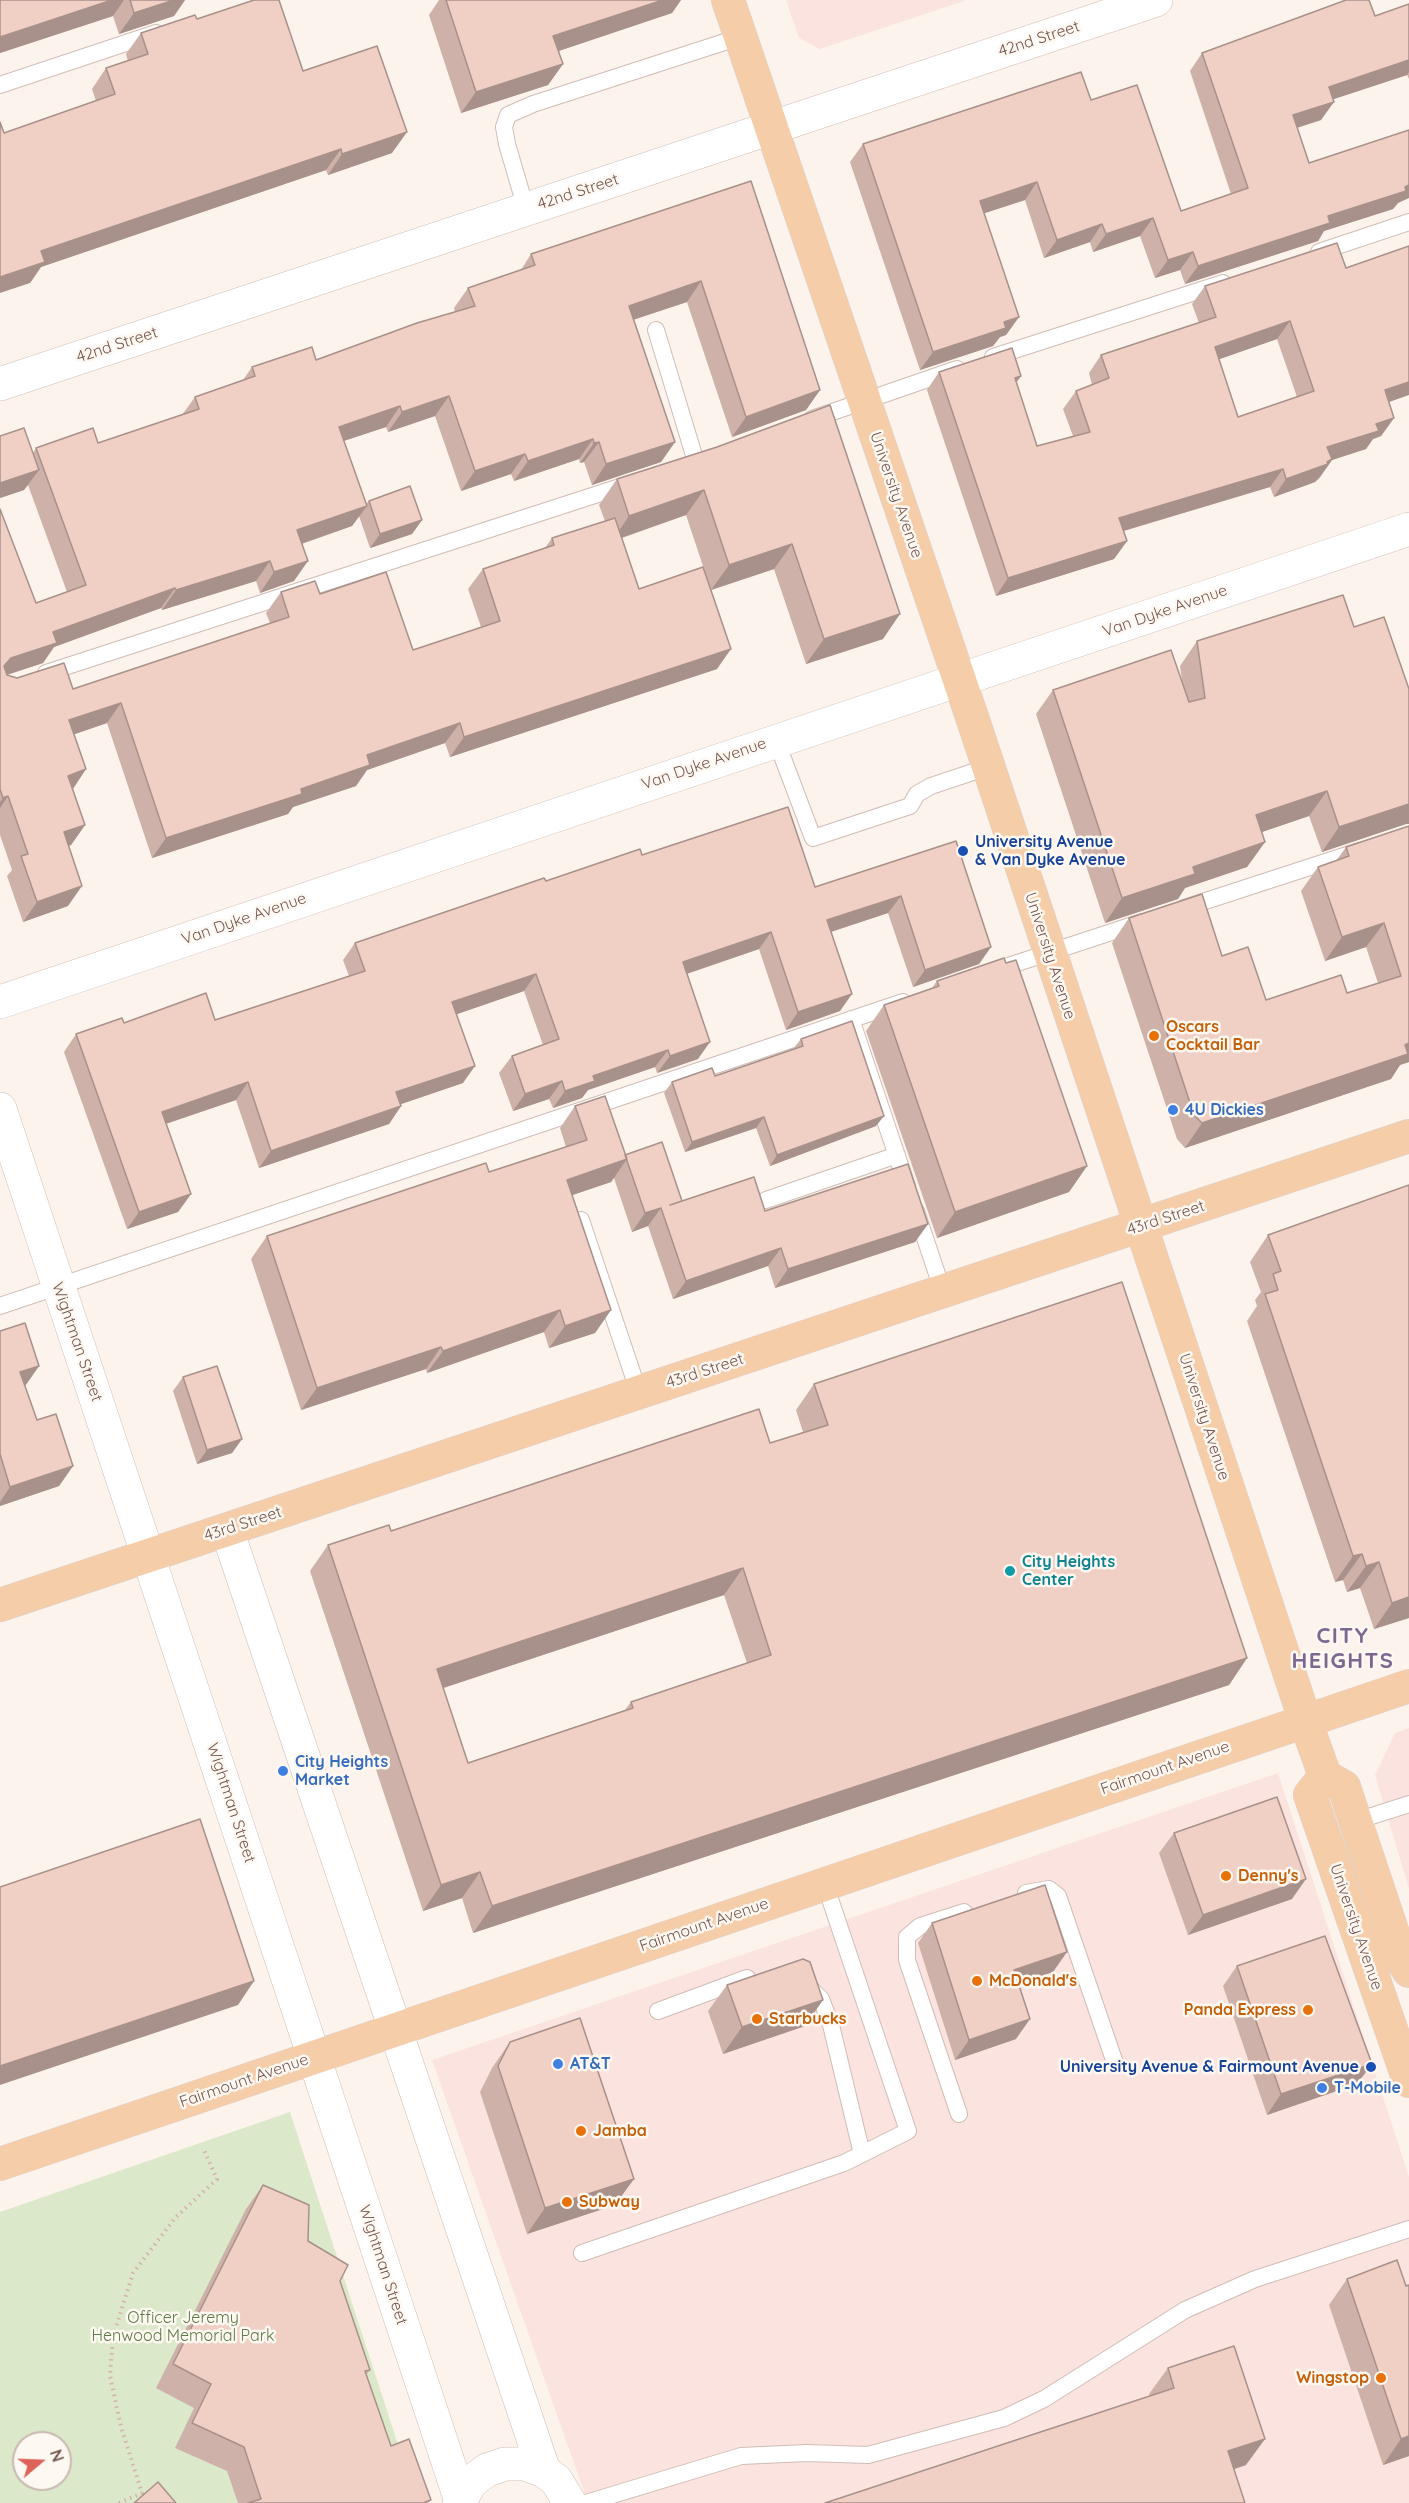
<!DOCTYPE html>
<html>
<head>
<meta charset="utf-8">
<style>
  body { margin:0 }
  #map { position:relative; width:1409px; height:2503px; overflow:hidden; background:#fcf3ec; font-family:Quicksand,sans-serif }
  canvas { display:block }
  .north { position:absolute; left:12px; top:2431px; width:60px; height:60px; box-sizing:border-box; background:#fef8f2; border:2px solid #c8b8b1; border-radius:50%; rotate:71deg; font-size:16px; font-weight:700; line-height:24px; text-align:center; color:#76574f }
  .north::after { content:''; display:block; margin:auto; width:21px; height:27px; background:#dd6359; clip-path:polygon(50% 0,100% 100%,50% 72%,0 100%) }
</style>
</head>
<body>
<div id="map">
<canvas width="1409" height="2503"></canvas>
<div class="north">N</div>
</div>
<script>
const context = document.querySelector('canvas').getContext('2d');
context.lineJoin = 'round';
function fillPath(path, color) { context.fillStyle = color; context.fill(path, 'evenodd'); }
const poly = rows => new Path2D(rows.map(r => 'M' + r).join(''));
function stroke(path, color, width, dash) { context.strokeStyle = color; context.lineWidth = width; context.lineCap = dash ? 'butt' : 'round'; context.setLineDash(dash || []); context.stroke(path); }
function drawText(font, color, halo, rows, align = 'center') {
  context.font = font + ' Quicksand,sans-serif'; context.lineWidth = 5; context.setLineDash([]); context.textBaseline = 'middle'; context.strokeStyle = halo; context.fillStyle = color; for (const [text, x, y, turn = 0] of rows) {
    context.save(); context.translate(x, y); context.rotate((+turn || 0) * Math.PI / 180); context.textAlign = isNaN(turn) ? turn : align; if (halo) context.strokeText(text, 0, 0); context.fillText(text, 0, 0); context.restore();
  }
}
fillPath(poly([
  [786,0,964,0,964,1,820,49,799,38],
  [1409,1728,1409,1889,1375,1775,1395,1733],
  [1278,1773,1409,2177,1409,2503,588,2503,432,2060]
]), '#fbe4e0');
fillPath(poly([
  [290,2112,417,2503,0,2503,0,2212],
  [24,2443,60,2443,60,2479,24,2479]
]), '#dbe9ca');
const lane = poly([
  [0,85,156,33],
  [526,209,507,144,504,127,508,115,533,104,740,37],
  [1319,252,1409,222],
  [656,330,696,462],
  [993,357,1223,283],
  [812,419,957,369],
  [46,673,629,484],
  [776,740,813,838,910,806,917,794,931,786,988,767],
  [1184,908,1359,851],
  [996,970,1142,922],
  [851,1019,907,1186],
  [766,1200,897,1155],
  [916,1211,943,1292],
  [581,1220,639,1393],
  [0,1306,903,1002],
  [1356,1821,1409,1804],
  [1026,1893,1049,1889,1058,1896,1115,2063],
  [808,1986,821,1999,831,2025,862,2154],
  [658,2011,747,1978],
  [959,2114,907,1960,907,1937,920,1926,964,1912],
  [582,2253,844,2163,908,2131,825,1884],
  [586,2503,741,2456,807,2453,868,2455,1004,2418,1044,2399,1185,2310,1255,2279,1409,2229]
]);
const street = poly([
  [0,384,1156,0],
  [0,1002,1409,529]
]);
const secondary = poly([
  [0,1109,460,2498],
  [227,1530,544,2471],
  [459,2503,471,2482,487,2470,505,2464,525,2464,544,2471,556,2480,570,2503]
]);
const primary = poly([
  [728,0,973,720,1305,1720,1325,1776,1344,1787,1402,1960,1409,1971],
  [0,1605,1409,1136],
  [1325,1776,1310,1795,1409,2081],
  [0,2164,1409,1686]
]);
stroke(lane, '#d0bcb4', 18);
stroke(street, '#d0bcb4', 34);
stroke(secondary, '#d3bbb1', 34);
stroke(primary, '#d9d0ce', 34);
stroke(poly([
  [119,2503,142,2493,121,2427,110,2376,113,2337,133,2273,175,2218,217,2179,204,2150]
]), '#d5b2a7', 4, [1.5, 4.5]);
stroke(lane, '#fff', 16);
stroke(street, '#fff', 33);
stroke(secondary, '#fff', 33);
stroke(primary, '#f6cda9', 33);
fillPath(poly([
  [0,0,185,0,174,16,119,34,113,16,0,53],
  [439,0,681,0,672,13,558,51,563,64,548,85,461,113,429,15],
  [1409,4,1409,79,1407,75,1333,99,1321,120,1297,128,1309,163,1398,203,1393,209,1324,231,1318,241,1185,284,1180,270,1155,278,1140,236,1093,252,1090,242,1044,258,1025,200,984,213,1019,317,1006,335,1000,337,993,346,920,370,850,162,863,144,1091,100,1181,211,1231,194,1190,71,1202,53,1375,16],
  [197,19,303,71,392,153,328,175,326,170,41,267,30,283,4,133,96,101,92,89,106,68,128,61,126,54,141,33],
  [751,181,820,390,806,410,732,437,687,302,634,319,675,442,661,462,592,485,584,462,580,463,579,459,514,481,511,474,461,491,435,416,388,432,386,427,344,441,366,504,369,501,422,520,412,534,370,548,359,516,352,526,302,544,294,581,260,593,256,581,162,610,161,608,54,647,43,663,7,675,17,678,73,689,270,623,266,613,281,592,320,594,413,650,481,627,468,589,483,569,545,548,552,538,605,521,599,505,617,479,717,447,883,639,806,664,774,569,711,590,686,515,622,538,639,589,717,669,450,757,445,743,367,770,356,786,293,807,288,814,152,858,107,723,74,734,86,769,73,789,85,825,71,845,68,846,68,906,23,922,7,876,12,870,0,835,0,509,36,603,67,592,28,485,24,490,0,498,0,436,33,453,36,448,98,443,182,415,195,397,243,380,252,367,316,360,455,312,454,308,468,288,521,270,531,254],
  [1337,243,1394,418,1381,436,1373,439,1366,449,1332,460,1320,477,1315,482,1274,497,1270,487,1124,531,1127,541,1114,559,996,596,927,390,939,372,1021,376,1016,382,1037,446,1073,436,1063,409,1076,391,1092,385,1089,373,1101,355,1199,323,1192,304,1205,286],
  [1277,339,1297,397,1238,417,1219,359],
  [1197,641,1406,824,1322,852,1309,816,1261,832,1265,842,1247,867,1185,888,1178,899,1105,923,1036,714,1053,690,1182,681,1180,666],
  [1409,826,1409,1062,1400,1065,1391,1079,1185,1148,1177,1139,1112,943,1129,918,1222,956,1266,1000,1347,993,1378,983,1366,947,1325,961,1301,891,1318,867,1336,861,1346,847],
  [956,841,991,947,979,964,913,987,888,913,831,932,840,1011,786,1030,759,949,687,974,698,1059,657,1073,655,1067,588,1090,582,1098,553,1108,549,1099,513,1111,499,1073,512,1056,543,1045,524,991,457,1014,463,1083,400,1104,401,1106,389,1124,259,1168,236,1100,166,1124,191,1194,178,1212,127,1229,64,1052,76,1034,124,1023,215,1020,349,976,343,960,355,943,546,881,642,855,815,887],
  [937,981,1087,1166,1069,1192,937,1238,866,1031,884,1005,932,988],
  [801,1039,876,1126,770,1166,756,1128,685,1152,664,1093,672,1082,715,1076,793,1049],
  [575,1106,625,1155,682,1201,765,1211,928,1224,915,1242,775,1288,768,1266,673,1299,648,1226,632,1232,614,1178,611,1182,572,1195,611,1310,595,1333,549,1348,544,1332,427,1373,426,1369,301,1410,251,1259,267,1236,489,1172,566,1147,560,1128],
  [1268,1235,1409,1618,1374,1629,1360,1588,1347,1592,1343,1580,1335,1582,1247,1321,1257,1306,1255,1300,1261,1292,1250,1262],
  [0,1331,39,1366,25,1386,37,1420,73,1466,59,1486,0,1506],
  [183,1377,242,1439,232,1453,197,1464,173,1391],
  [814,1384,1247,1658,1229,1685,473,1933,462,1898,423,1911,310,1571,328,1545,770,1443,803,1432,796,1410],
  [724,1595,747,1663,631,1702,625,1710,468,1763,443,1688],
  [1174,1833,1292,1899,1188,1935,1159,1853],
  [932,1923,1053,1972,1018,1983,1016,2039,955,2060,918,1943],
  [1237,1966,1357,2084,1267,2115,1223,1986],
  [727,1985,805,2026,723,2054,708,2011],
  [510,2042,615,2205,527,2234,480,2092,492,2068],
  [263,2185,340,2281,370,2370,366,2375,391,2446,431,2500,428,2503,238,2503,227,2471,175,2448,194,2408,156,2388,246,2209],
  [1347,2279,1406,2286,1409,2456,1383,2465,1329,2305],
  [1168,2368,1246,2465,1234,2469,1150,2396,1149,2394]
]), '#ceb2a9');
fillPath(poly([
  [112,0,124,0,113,16,0,53,0,37],
  [174,0,185,0,174,16,119,34,134,13],
  [663,0,681,0,672,13,538,58,553,36],
  [1409,60,1409,72,1407,75,1316,105,1329,87],
  [563,64,548,85,461,113,476,92],
  [1334,102,1321,120,1280,133,1293,115],
  [407,132,392,153,328,175,342,154],
  [341,149,326,170,41,267,30,283,0,293,0,277,41,251],
  [1037,182,1025,200,967,219,980,201],
  [1409,185,1409,198,1398,203,1393,209,1324,231,1318,241,1185,284,1198,266],
  [1153,218,1140,236,1093,252,1106,234],
  [1102,224,1090,242,1044,258,1057,240],
  [1193,252,1180,270,1155,278,1168,260],
  [701,281,687,302,615,326,629,306],
  [1019,317,1006,335,1000,337,993,346,920,370,933,352,1004,322],
  [1290,321,1277,339,1203,365,1215,347],
  [1021,376,1008,394,1015,378],
  [1409,382,1409,395,1372,408,1385,390],
  [820,390,806,410,732,437,746,417],
  [449,396,435,416,388,432,402,412],
  [400,406,386,427,325,447,339,427],
  [1394,418,1381,436,1373,439,1366,449,1332,460,1320,477,1315,482,1274,497,1286,479,1327,447,1376,424],
  [593,439,579,459,514,481,528,461],
  [599,442,584,462,580,463,594,443],
  [675,442,661,462,592,485,606,464],
  [525,454,511,474,461,491,475,471],
  [1283,469,1270,487,1106,536,1119,518],
  [39,470,24,490,0,498,0,483],
  [704,490,686,515,612,541,629,516],
  [367,506,352,526,283,550,297,530],
  [422,520,412,534,370,548,380,534],
  [1127,541,1114,559,996,596,1008,578],
  [792,544,774,569,711,590,729,565],
  [270,561,256,581,162,610,176,590],
  [308,561,294,581,260,593,274,572],
  [175,588,161,608,54,647,43,663,0,677,4,666,11,658,53,632],
  [900,614,883,639,806,664,824,639],
  [731,649,717,669,450,757,464,737],
  [121,703,107,723,55,741,69,720],
  [460,723,445,743,367,770,356,786,293,807,288,814,152,858,166,838,301,789,367,755],
  [86,769,72,790,68,776],
  [1327,791,1309,816,1239,840,1256,815],
  [8,796,0,808,0,802,3,798],
  [1409,804,1409,824,1406,824,1322,852,1339,827],
  [85,825,71,845,50,852,64,832],
  [1265,842,1247,867,1185,888,1178,899,1105,923,1122,898,1193,867],
  [82,886,68,906,23,922,37,902],
  [901,896,888,913,815,937,827,920],
  [1384,923,1366,947,1325,961,1342,937],
  [771,932,759,949,671,979,683,962],
  [991,947,979,964,913,987,925,970],
  [536,974,524,991,440,1020,452,1002],
  [852,994,840,1011,786,1030,798,1012],
  [710,1042,698,1059,657,1073,670,1056],
  [1409,1043,1409,1062,1400,1065,1391,1079,1185,1148,1202,1123],
  [668,1050,655,1067,588,1090,582,1098,553,1108,565,1091,593,1076],
  [475,1066,463,1083,384,1110,396,1092],
  [562,1081,549,1099,513,1111,525,1094],
  [248,1082,236,1100,150,1129,162,1112],
  [401,1106,389,1124,259,1168,271,1151],
  [884,1116,876,1126,770,1166,777,1155],
  [764,1117,756,1128,685,1152,692,1142],
  [627,1159,611,1182,552,1202,567,1180],
  [1087,1166,1069,1192,937,1238,955,1212],
  [191,1194,178,1212,127,1229,139,1212],
  [661,1208,648,1226,632,1232,645,1213],
  [928,1224,915,1242,775,1288,788,1269],
  [781,1248,768,1266,673,1299,686,1281],
  [560,1310,544,1332,427,1373,443,1351],
  [611,1310,595,1333,549,1348,565,1326],
  [441,1347,426,1369,301,1410,317,1388],
  [39,1366,25,1386,20,1372],
  [242,1439,232,1453,197,1464,207,1450],
  [73,1466,59,1486,0,1506,0,1502,10,1487],
  [1362,1554,1343,1580,1335,1582,1353,1556],
  [1379,1562,1360,1588,1347,1592,1366,1566],
  [743,1568,724,1595,419,1696,437,1669],
  [1409,1597,1409,1618,1374,1629,1392,1603],
  [1247,1658,1229,1685,473,1933,492,1906],
  [480,1872,462,1898,423,1911,441,1885],
  [1306,1879,1292,1899,1188,1935,1203,1915],
  [1067,1952,1053,1972,1000,1990,1014,1970],
  [254,1981,238,2005,0,2085,0,2066],
  [823,2000,805,2026,723,2054,742,2027],
  [1030,2019,1016,2039,955,2060,969,2040],
  [1372,2064,1357,2084,1267,2115,1281,2094],
  [634,2179,615,2205,527,2234,545,2208],
  [1409,2436,1409,2456,1383,2465,1401,2439],
  [1265,2439,1246,2465,1210,2477,1228,2451]
]), '#a8918a');
const building = poly([
  [0,0,112,0,0,37,0,0],
  [130,0,174,0,134,13,130,0],
  [254,0,279,0,303,71,377,46,407,132,342,154,341,149,41,251,45,262,0,277,0,122,4,133,115,94,106,68,148,54,141,33,195,15,197,19,254,0],
  [446,0,663,0,553,36,563,64,476,92,446,0],
  [1346,0,1369,0,1375,16,1409,4,1409,60,1329,87,1334,102,1293,115,1309,163,1409,130,1409,185,1405,187,1406,191,1328,216,1330,223,1198,266,1193,252,1168,260,1153,218,1106,234,1102,224,1057,240,1037,182,980,201,1019,317,1004,322,1006,328,933,352,863,144,1081,72,1091,100,1137,85,1181,211,1248,188,1202,53,1346,0],
  [751,181,820,390,746,417,701,281,629,306,675,442,606,464,599,442,594,443,593,439,528,461,525,454,475,471,449,396,402,412,400,406,339,427,367,506,297,530,308,561,274,572,270,561,176,590,175,588,53,632,57,643,11,658,4,666,7,675,17,678,64,663,73,689,289,617,281,592,315,581,320,594,386,572,413,650,500,621,483,569,554,545,552,538,615,518,639,589,703,567,731,649,464,737,460,723,367,755,370,765,301,789,302,794,166,838,121,703,69,720,86,769,68,776,85,825,64,832,82,886,37,902,21,856,28,854,8,796,3,798,0,789,0,509,36,603,86,585,36,448,93,428,98,443,199,409,195,397,255,376,252,367,312,347,316,360,417,323,475,306,468,288,535,265,531,254,751,181],
  [1337,243,1346,268,1409,246,1409,382,1385,390,1394,418,1376,424,1379,431,1327,447,1332,459,1327,462,1328,464,1286,479,1283,469,1119,518,1127,541,1008,578,939,372,1012,348,1021,376,1015,378,1037,446,1090,432,1076,391,1109,378,1101,355,1216,317,1205,286,1337,243],
  [1290,321,1314,391,1238,417,1215,347,1290,321],
  [830,405,900,614,824,639,792,544,729,565,704,490,629,516,617,479,717,447,830,405],
  [24,428,39,470,0,483,0,436,24,428],
  [410,486,422,520,380,534,369,501,410,486],
  [1343,595,1354,627,1384,617,1409,689,1409,804,1339,827,1327,791,1256,815,1265,842,1193,867,1195,874,1122,898,1053,690,1171,650,1189,702,1205,698,1197,641,1343,595],
  [788,807,815,887,956,841,991,947,925,970,901,896,827,920,852,994,798,1012,771,932,683,962,710,1042,670,1056,668,1050,593,1076,595,1081,565,1091,562,1081,525,1094,512,1056,559,1039,536,974,452,1002,475,1066,396,1092,401,1106,271,1151,248,1082,162,1112,191,1194,139,1212,76,1034,122,1018,124,1023,206,993,215,1020,365,971,355,943,544,878,546,881,640,849,642,855,788,807],
  [1409,826,1409,1043,1405,1045,1408,1054,1202,1123,1194,1115,1129,918,1202,894,1222,956,1248,947,1266,1000,1341,975,1347,993,1401,976,1384,923,1342,937,1318,867,1349,856,1346,847,1409,826],
  [1004,958,1006,963,1016,960,1087,1166,955,1212,884,1005,939,986,937,981,1004,958],
  [852,1021,884,1116,777,1155,764,1117,692,1142,672,1082,712,1068,715,1076,803,1046,801,1039,852,1021],
  [605,1096,627,1159,567,1180,611,1310,565,1326,560,1310,443,1351,441,1347,317,1388,267,1236,486,1163,489,1172,587,1140,575,1106,605,1096],
  [662,1142,682,1201,670,1205,754,1177,765,1211,908,1164,928,1224,788,1269,781,1248,686,1281,661,1208,645,1213,625,1155,662,1142],
  [1409,1185,1409,1597,1392,1603,1379,1562,1366,1566,1362,1554,1353,1556,1265,1294,1278,1290,1273,1274,1281,1271,1268,1235,1409,1185],
  [1122,1282,1247,1658,492,1906,480,1872,441,1885,328,1545,389,1525,391,1531,759,1409,770,1443,828,1425,814,1384,1122,1282],
  [743,1568,771,1655,631,1702,633,1708,468,1763,437,1669,743,1568],
  [25,1323,39,1366,20,1372,37,1420,56,1414,73,1466,10,1487,0,1454,0,1331,25,1323],
  [217,1366,242,1439,207,1450,183,1377,217,1366],
  [1277,1797,1306,1879,1203,1915,1174,1833,1277,1797],
  [200,1819,254,1981,0,2066,0,1887,200,1819],
  [1045,1885,1067,1952,1014,1970,1030,2019,969,2040,932,1923,1045,1885],
  [1325,1936,1372,2064,1281,2094,1237,1966,1325,1936],
  [803,1959,810,1962,823,2000,742,2027,727,1985,803,1959],
  [580,2018,634,2179,545,2208,498,2066,510,2042,580,2018],
  [263,2185,309,2205,308,2241,348,2265,340,2281,370,2370,365,2371,391,2446,409,2439,431,2500,425,2502,425,2503,248,2503,261,2499,244,2447,192,2423,211,2384,173,2364,263,2185],
  [1397,2260,1406,2286,1409,2285,1409,2436,1401,2439,1347,2279,1397,2260],
  [1234,2346,1265,2439,1228,2451,1245,2503,825,2503,1174,2388,1168,2368,1234,2346],
  [158,2482,176,2503,134,2503,158,2482]
]);
fillPath(building, '#f0cfc5');
stroke(building, '#a8918a', 1.5);
for (const [x, y, r, color] of [
  [963,851,6,"#1a4fb4"],
  [1154,1036,6,"#e8710a"],
  [1173,1110,6,"#3f7fe0"],
  [1010,1571,6,"#0f9aa8"],
  [283,1771,6,"#3f7fe0"],
  [1226,1876,6,"#e8710a"],
  [977,1981,6,"#e8710a"],
  [1308,2010,6,"#e8710a"],
  [757,2019,6,"#e8710a"],
  [558,2064,6,"#3f7fe0"],
  [1371,2067,6,"#1a4fb4"],
  [1322,2088,6,"#3f7fe0"],
  [581,2131,6,"#e8710a"],
  [567,2202,6,"#e8710a"],
  [1381,2378,6,"#e8710a"]
]) { const dot = new Path2D(); dot.arc(x, y, r, 0, 2 * Math.PI); context.fillStyle = color; context.fill(dot); stroke(dot, '#fef8f2', 2); }
drawText('16px', '#76574f', '#fef8f2', [
  ["42nd Street",1039,39,-18],
  ["42nd Street",578,192,-18],
  ["42nd Street",117,345,-18],
  ["University Avenue",896,495,71],
  ["Van Dyke Avenue",1165,611,-19],
  ["Van Dyke Avenue",704,764,-19],
  ["Van Dyke Avenue",244,919,-19],
  ["University Avenue",1050,956,72],
  ["43rd Street",1166,1218,-18],
  ["Wightman Street",77,1342,71],
  ["43rd Street",705,1371,-18],
  ["University Avenue",1204,1417,72],
  ["43rd Street",243,1524,-18],
  ["Fairmount Avenue",1165,1768,-19],
  ["Wightman Street",231,1803,72],
  ["Fairmount Avenue",704,1925,-19],
  ["University Avenue",1356,1927,71],
  ["Fairmount Avenue",244,2081,-19],
  ["Wightman Street",383,2265,72]
]);
drawText('bold 16px', '#164399', '#fef8f2', [
  ["University Avenue",975,842],
  ["& Van Dyke Avenue",975,860],
  ["University Avenue & Fairmount Avenue",1359,2067,"right"]
], 'left');
drawText('bold 16px', '#c56008', '#fef8f2', [
  ["Oscars",1166,1027],
  ["Cocktail Bar",1166,1045],
  ["Denny's",1238,1876],
  ["McDonald's",989,1981],
  ["Panda Express",1296,2010,"right"],
  ["Starbucks",769,2019],
  ["Jamba",593,2131],
  ["Subway",579,2202],
  ["Wingstop",1369,2378,"right"]
], 'left');
drawText('bold 16px', '#366cbe', '#fef8f2', [
  ["4U Dickies",1185,1110],
  ["City Heights",295,1762],
  ["Market",295,1780],
  ["AT&T",570,2064],
  ["T-Mobile",1334,2088]
], 'left');
drawText('bold 16px', '#0d838f', '#fef8f2', [
  ["City Heights",1022,1562],
  ["Center",1022,1580]
], 'left');
drawText('16px', '#5e7b47', '#fef8f2', [
  ["Officer Jeremy",183,2318],
  ["Henwood Memorial Park",183,2336]
]);
context.letterSpacing = '1.5px';
drawText('bold 22px', '#7d6791', '#fef8f2', [
  ["CITY",1343,1636],
  ["HEIGHTS",1343,1661]
]);
context.letterSpacing = '0px';
</script>
</body>
</html>
